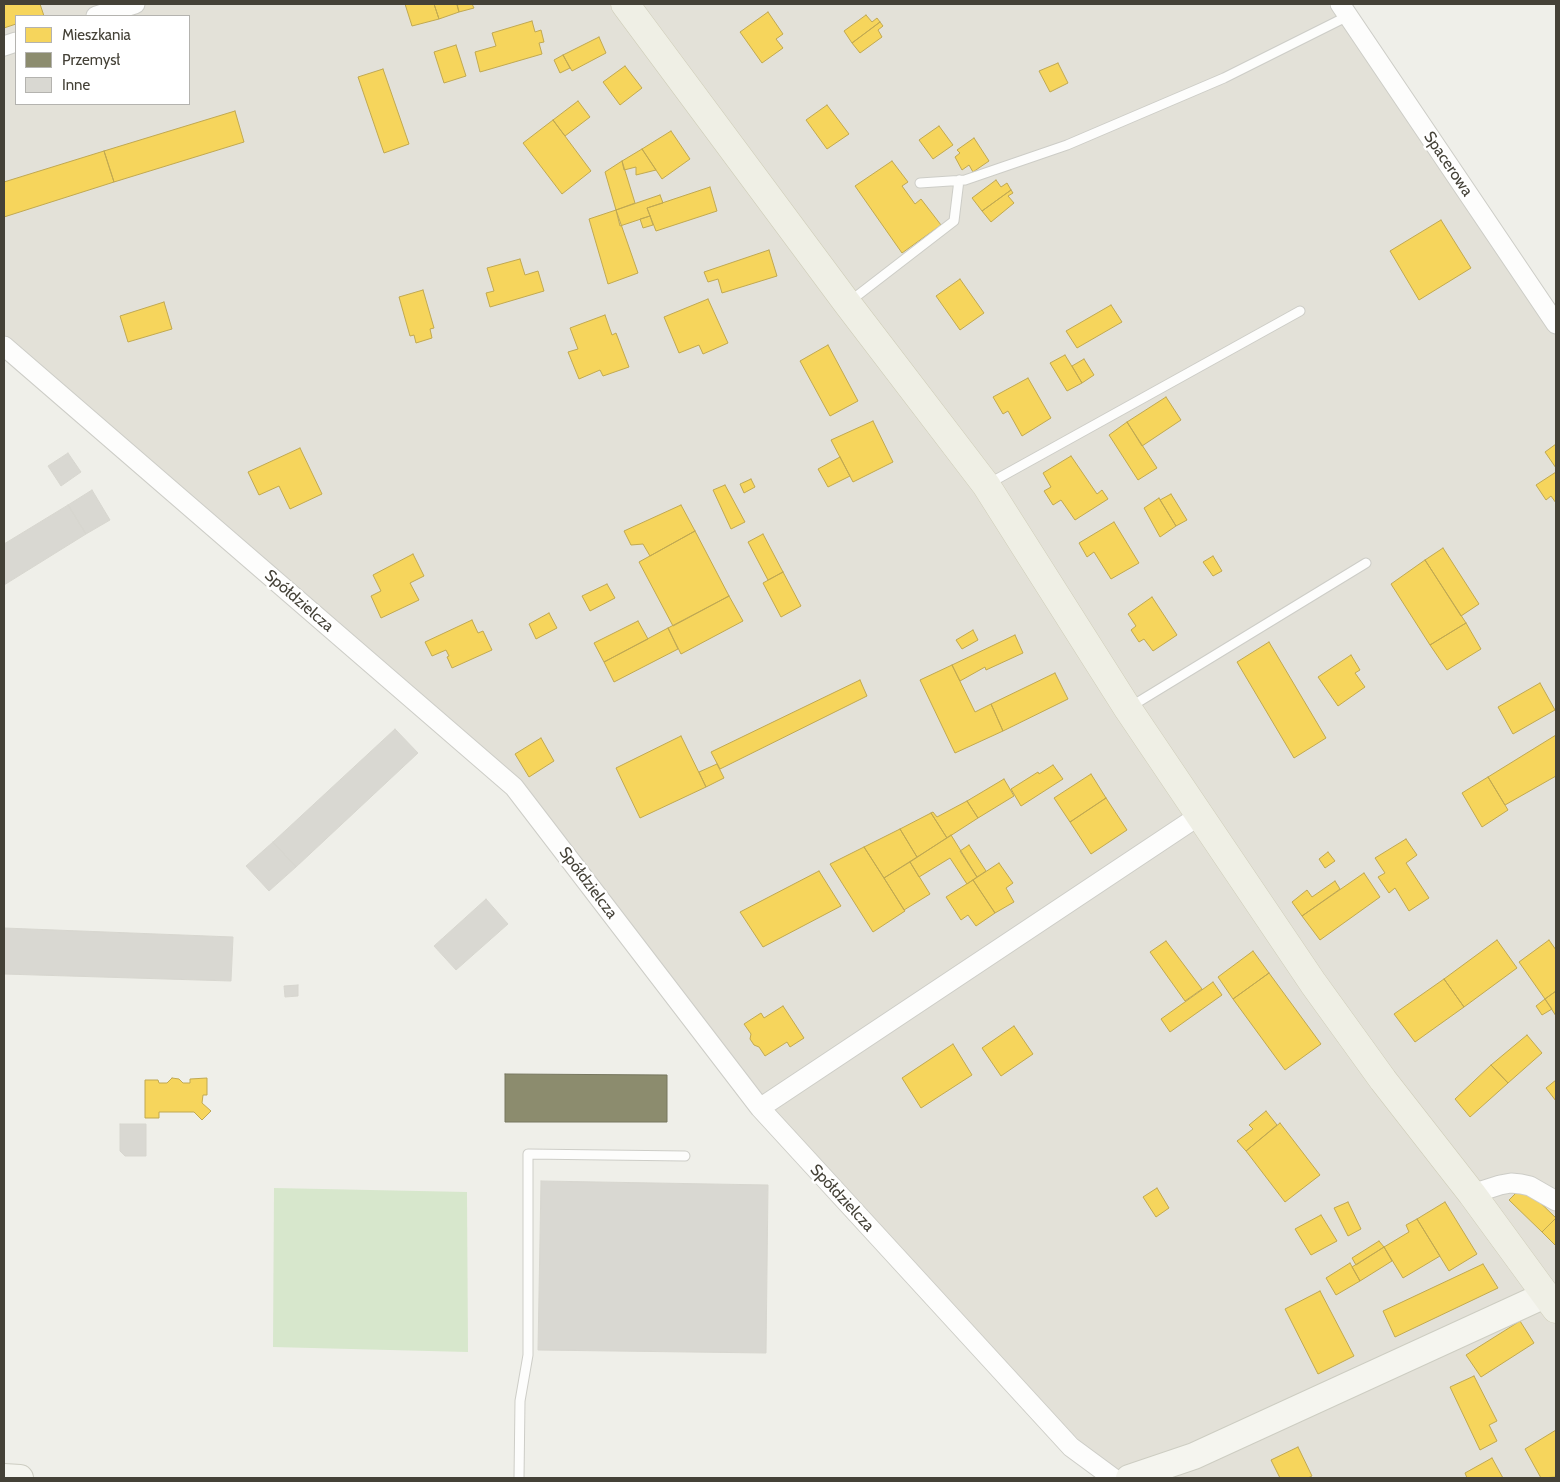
<!DOCTYPE html>
<html>
<head>
<meta charset="utf-8">
<style>
  body { margin:0 }
  #map { position:relative; width:1560px; height:1482px; overflow:hidden; background:#efefe9; font-family:Cabin,sans-serif }
  canvas { display:block }
  .frame { position:absolute; inset:0; border:5px solid #444137; pointer-events:none }
  .legend { position:absolute; left:15px; top:15px; width:175px; height:90px; box-sizing:border-box; background:#fff; border:1px solid #b4b3af; margin:0; padding:6px 9px; list-style:none; font-size:15px; color:#444137 }
  .legend li { display:flex; align-items:center; gap:10px; height:25px }
  .legend b { width:25px; border:1px solid #b4b3af }
</style>
</head>
<body>
<div id="map">
<canvas width="1560" height="1482"></canvas>
<div class="frame"></div>
<ul class="legend">
<li><b style="height:14px;background:#f6d55c"></b>Mieszkania</li>
<li><b style="height:14px;background:#8c8c6e"></b>Przemysł</li>
<li><b style="height:14px;background:#d9d8d2"></b>Inne</li>
</ul>
</div>
<script>
const context = document.querySelector('canvas').getContext('2d');
context.lineJoin = 'round';
function fillPath(path, color) { context.fillStyle = color; context.fill(path, 'evenodd'); }
const poly = rows => new Path2D(rows.map(r => 'M' + r).join(''));
function stroke(path, color, width, dash) { context.strokeStyle = color; context.lineWidth = width; context.lineCap = dash ? 'butt' : 'round'; context.setLineDash(dash || []); context.stroke(path); }
function drawText(font, color, halo, rows, align = 'center') {
  context.font = font + ' Cabin,sans-serif'; context.lineWidth = 5; context.setLineDash([]); context.textBaseline = 'middle'; context.strokeStyle = halo; context.fillStyle = color; for (const [text, x, y, turn = 0] of rows) {
    context.save(); context.translate(x, y); context.rotate((+turn || 0) * Math.PI / 180); context.textAlign = isNaN(turn) ? turn : align; if (halo) context.strokeText(text, 0, 0); context.fillText(text, 0, 0); context.restore();
  }
}
fillPath(poly([
  [4,4,1328,4,1556,334,1556,1478,1115,1478,760,1108,514,787,4,346],
  [16,16,189,16,189,104,16,104]
]), '#e3e1d8');
fillPath(poly([
  [274,1188,467,1192,468,1352,273,1347]
]), '#d7e7cc');
const homes = poly([
  [4,4,40,4,44,16,16,16,16,24,4,28,4,4],
  [405,4,434,4,439,19,412,26,405,4],
  [434,4,457,4,459,12,439,19,434,4],
  [461,4,472,4,474,8,459,12,457,5,461,4],
  [768,12,783,34,776,39,783,48,762,63,740,32,768,12],
  [866,15,872,22,877,18,880,22,852,43,844,31,866,15],
  [532,21,535,32,541,30,544,42,539,43,542,54,480,72,475,52,496,46,492,33,532,21],
  [880,22,883,26,878,30,882,37,860,53,852,43,880,22],
  [599,37,606,53,572,71,563,55,599,37],
  [456,45,466,76,444,83,434,52,456,45],
  [563,55,570,68,560,73,554,60,563,55],
  [1058,63,1068,83,1050,92,1039,71,1058,63],
  [625,66,642,88,620,105,603,82,625,66],
  [383,69,409,144,384,153,358,77,383,69],
  [578,101,590,117,565,136,553,120,578,101],
  [827,105,849,134,827,149,806,120,827,105],
  [235,111,244,142,114,182,104,151,235,111],
  [553,120,591,171,562,194,523,143,553,120],
  [939,126,953,145,933,159,919,140,939,126],
  [671,131,690,159,662,179,642,149,671,131],
  [974,138,989,161,973,172,969,165,962,170,955,157,960,153,957,150,974,138],
  [642,149,656,170,636,175,636,167,624,170,622,161,642,149],
  [104,151,114,182,4,217,4,182,104,151],
  [622,161,635,203,616,210,605,172,622,161],
  [892,161,908,182,902,186,915,204,921,199,941,225,902,253,855,186,892,161],
  [996,180,1001,187,1007,183,1011,190,982,211,972,198,996,180],
  [710,187,717,211,656,231,647,208,710,187],
  [1011,190,1013,193,1008,196,1014,203,991,222,982,211,1011,190],
  [660,195,663,203,647,208,650,216,620,226,616,210,660,195],
  [616,210,638,273,608,284,589,219,616,210],
  [650,216,653,225,643,228,640,219,650,216],
  [1441,220,1471,268,1419,300,1390,251,1441,220],
  [769,250,777,276,722,293,718,279,708,282,704,272,769,250],
  [520,259,525,275,538,271,544,291,490,307,486,293,494,291,487,268,520,259],
  [960,279,984,313,960,330,936,296,960,279],
  [423,290,434,328,430,329,432,338,416,343,414,335,410,336,399,297,423,290],
  [708,299,728,343,703,354,699,345,679,353,664,317,708,299],
  [164,302,172,329,128,342,120,316,164,302],
  [1111,305,1122,322,1077,348,1066,331,1111,305],
  [605,315,612,335,616,333,629,367,603,376,600,370,579,379,568,352,578,349,570,328,605,315],
  [828,345,858,401,830,416,800,361,828,345],
  [1065,355,1082,383,1067,391,1050,363,1065,355],
  [1084,359,1094,375,1082,383,1072,366,1084,359],
  [1028,378,1051,418,1022,436,1008,411,1003,414,993,397,1028,378],
  [1166,397,1181,420,1142,446,1127,422,1166,397],
  [873,421,893,462,853,482,831,440,873,421],
  [1127,422,1157,468,1138,480,1109,435,1127,422],
  [1556,444,1556,468,1545,452,1556,444],
  [300,448,322,494,290,509,279,486,259,495,248,472,300,448],
  [1071,456,1097,494,1102,490,1108,499,1075,520,1061,500,1053,505,1044,491,1051,487,1043,473,1071,456],
  [840,457,850,476,828,487,818,469,840,457],
  [1556,472,1556,503,1551,496,1546,500,1536,485,1556,472],
  [751,479,755,487,744,493,740,484,751,479],
  [725,485,745,522,731,529,713,490,725,485],
  [1171,494,1187,520,1176,526,1160,500,1171,494],
  [1159,498,1176,526,1160,537,1144,508,1159,498],
  [681,505,695,531,650,556,643,544,631,545,624,531,681,505],
  [1114,522,1139,563,1111,579,1094,552,1087,557,1079,543,1114,522],
  [695,531,729,596,673,626,639,562,695,531],
  [763,534,783,572,768,580,748,542,763,534],
  [1443,548,1479,604,1461,616,1425,560,1443,548],
  [413,554,424,576,410,583,419,600,381,618,371,596,381,591,373,575,413,554],
  [1213,556,1222,571,1213,576,1203,562,1213,556],
  [1425,560,1466,623,1430,645,1391,584,1425,560],
  [783,572,801,606,781,617,763,583,783,572],
  [607,584,615,598,590,611,582,596,607,584],
  [729,596,743,621,681,654,668,628,729,596],
  [1152,597,1177,635,1153,651,1144,639,1139,642,1131,630,1136,626,1128,614,1152,597],
  [549,613,557,628,536,639,529,624,549,613],
  [472,620,478,633,483,631,492,650,452,668,447,657,449,656,446,650,432,656,425,642,472,620],
  [638,621,648,639,604,662,594,643,638,621],
  [1466,623,1481,649,1447,670,1430,645,1466,623],
  [668,628,678,649,614,682,604,662,668,628],
  [973,630,978,640,962,649,956,640,973,630],
  [1015,635,1023,653,986,670,985,667,960,681,952,665,1015,635],
  [1269,642,1326,738,1294,758,1237,662,1269,642],
  [1351,655,1360,670,1355,673,1365,687,1338,706,1318,677,1351,655],
  [952,665,975,712,991,704,1003,731,955,753,920,680,952,665],
  [1055,673,1068,699,1003,731,991,704,1055,673],
  [860,680,867,696,720,769,711,752,860,680],
  [1540,683,1555,710,1513,734,1498,707,1540,683],
  [1556,735,1556,776,1505,805,1488,777,1556,735],
  [681,736,706,787,640,818,616,768,681,736],
  [541,738,554,761,529,777,515,754,541,738],
  [717,764,724,778,706,787,699,772,717,764],
  [1053,765,1063,779,1021,806,1011,789,1038,772,1039,774,1053,765],
  [1091,774,1106,798,1070,822,1054,798,1091,774],
  [1488,777,1508,810,1482,827,1462,793,1488,777],
  [1004,779,1014,796,978,818,967,801,1004,779],
  [1106,798,1127,830,1091,854,1070,822,1106,798],
  [967,801,978,818,947,838,931,813,933,812,937,817,967,801],
  [931,813,947,838,917,857,900,829,931,813],
  [900,829,917,857,884,878,864,847,900,829],
  [951,835,977,877,967,884,950,858,919,877,910,862,951,835],
  [1406,839,1417,855,1406,863,1429,898,1409,911,1395,888,1389,893,1378,877,1385,873,1375,858,1406,839],
  [969,845,986,871,977,877,960,851,969,845],
  [864,847,905,911,873,932,830,864,864,847],
  [1328,852,1335,861,1325,868,1319,859,1328,852],
  [910,862,930,894,904,910,884,878,910,862],
  [999,863,1013,883,1006,888,1014,902,995,913,973,880,999,863],
  [819,871,841,906,763,947,740,912,819,871],
  [1364,873,1380,897,1320,940,1302,916,1364,873],
  [973,880,995,913,976,926,968,915,961,920,946,897,973,880],
  [1335,881,1340,889,1302,916,1292,902,1307,890,1312,897,1335,881],
  [1497,940,1517,968,1464,1007,1444,979,1497,940],
  [1549,940,1556,950,1556,991,1545,999,1519,962,1549,940],
  [1166,941,1202,989,1185,1001,1150,952,1166,941],
  [1253,951,1269,973,1233,999,1218,977,1253,951],
  [1269,973,1321,1044,1285,1070,1233,999,1269,973],
  [1444,979,1464,1007,1415,1042,1394,1014,1444,979],
  [1213,982,1222,995,1170,1032,1161,1019,1213,982],
  [1556,991,1556,1016,1545,999,1556,991],
  [1545,999,1552,1009,1542,1015,1536,1006,1545,999],
  [783,1006,804,1038,790,1047,787,1042,765,1056,759,1047,754,1045,750,1039,751,1034,744,1024,761,1013,764,1018,783,1006],
  [1014,1026,1033,1054,1001,1076,982,1048,1014,1026],
  [1527,1035,1542,1053,1508,1083,1491,1065,1527,1035],
  [953,1044,972,1075,921,1108,902,1078,953,1044],
  [1491,1065,1508,1083,1470,1117,1455,1099,1491,1065],
  [172,1078,179,1079,183,1083,190,1083,190,1079,207,1078,207,1095,203,1095,202,1103,211,1111,202,1120,194,1112,159,1112,159,1118,145,1118,145,1080,158,1080,159,1083,167,1083,172,1078],
  [1556,1080,1556,1101,1546,1088,1556,1080],
  [1266,1111,1277,1125,1246,1151,1237,1141,1253,1129,1249,1125,1266,1111],
  [1280,1123,1320,1175,1285,1202,1246,1151,1280,1123],
  [1523,1186,1556,1218,1542,1232,1509,1200,1523,1186],
  [1157,1188,1169,1208,1156,1217,1143,1197,1157,1188],
  [1348,1202,1361,1229,1348,1236,1334,1208,1348,1202],
  [1445,1202,1477,1254,1449,1271,1417,1219,1445,1202],
  [1321,1215,1337,1241,1311,1255,1295,1229,1321,1215],
  [1556,1218,1556,1246,1542,1232,1556,1218],
  [1417,1219,1440,1256,1403,1278,1384,1247,1409,1232,1406,1225,1417,1219],
  [1379,1241,1384,1247,1356,1265,1352,1258,1379,1241],
  [1384,1247,1392,1261,1360,1281,1352,1267,1384,1247],
  [1350,1263,1360,1281,1336,1295,1326,1278,1350,1263],
  [1483,1264,1498,1288,1395,1337,1383,1311,1483,1264],
  [1320,1291,1354,1356,1318,1374,1285,1309,1320,1291],
  [1520,1321,1534,1343,1481,1377,1466,1355,1520,1321],
  [1474,1376,1497,1421,1489,1425,1497,1441,1480,1450,1450,1387,1474,1376],
  [1556,1430,1556,1477,1541,1478,1525,1449,1556,1430],
  [1298,1447,1312,1476,1308,1478,1280,1478,1271,1460,1298,1447],
  [1492,1458,1503,1478,1467,1478,1465,1473,1492,1458]
]);
fillPath(homes, '#f6d55c');
stroke(homes, '#c1a951', 1);
const industry = poly([
  [505,1074,667,1075,667,1122,505,1122,505,1074]
]);
fillPath(industry, '#8c8c6e');
stroke(industry, '#76765e', 1);
const building = poly([
  [68,453,81,472,61,486,48,466,68,453],
  [92,490,110,520,86,534,68,505,92,490],
  [68,505,86,534,4,585,4,544,68,505],
  [395,729,418,753,296,867,273,842,395,729],
  [273,842,296,867,269,891,246,866,273,842],
  [486,899,508,924,456,970,434,946,486,899],
  [4,928,233,937,231,981,4,974,4,928],
  [298,985,298,996,285,997,284,986,298,985],
  [120,1124,146,1124,146,1156,125,1156,120,1151,120,1124],
  [541,1181,768,1185,766,1353,538,1350,541,1181]
]);
fillPath(building, '#d9d8d2');
stroke(building, '#d7d6cf', 1);
const lane = poly([
  [920,183,965,180,1067,145,1224,78,1348,16],
  [849,302,954,221,959,180],
  [988,484,1300,311],
  [1130,707,1366,563],
  [519,1478,520,1401,528,1355,528,1154,685,1156]
]);
const street = poly([
  [1340,4,1556,324],
  [96,16,135,4],
  [4,46,16,42],
  [4,346,514,787,760,1108,1071,1447,1113,1478],
  [760,1108,1200,815],
  [1472,1194,1500,1185,1511,1183,1521,1184,1530,1186,1556,1201]
]);
const secondary = poly([
  [4,1477,20,1478],
  [1129,1478,1194,1456,1545,1295]
]);
const primary = poly([
  [625,4,847,303,986,485,1128,709,1313,983,1383,1080,1472,1194,1556,1309]
]);
stroke(lane, '#cdcdc7', 11);
stroke(street, '#cdcdc7', 21);
stroke(secondary, '#cdcdc2', 28);
stroke(primary, '#cfcdb9', 29);
stroke(lane, '#fdfdfc', 9);
stroke(street, '#fdfdfc', 19);
stroke(secondary, '#f5f5ef', 26);
stroke(primary, '#efefe5', 28);
drawText('16px', '#444137', '#fff', [
  ["Spacerowa",1448,164,56],
  ["Spółdzielcza",299,601,41],
  ["Spółdzielcza",588,883,53],
  ["Spółdzielcza",842,1198,47]
]);
</script>
</body>
</html>
